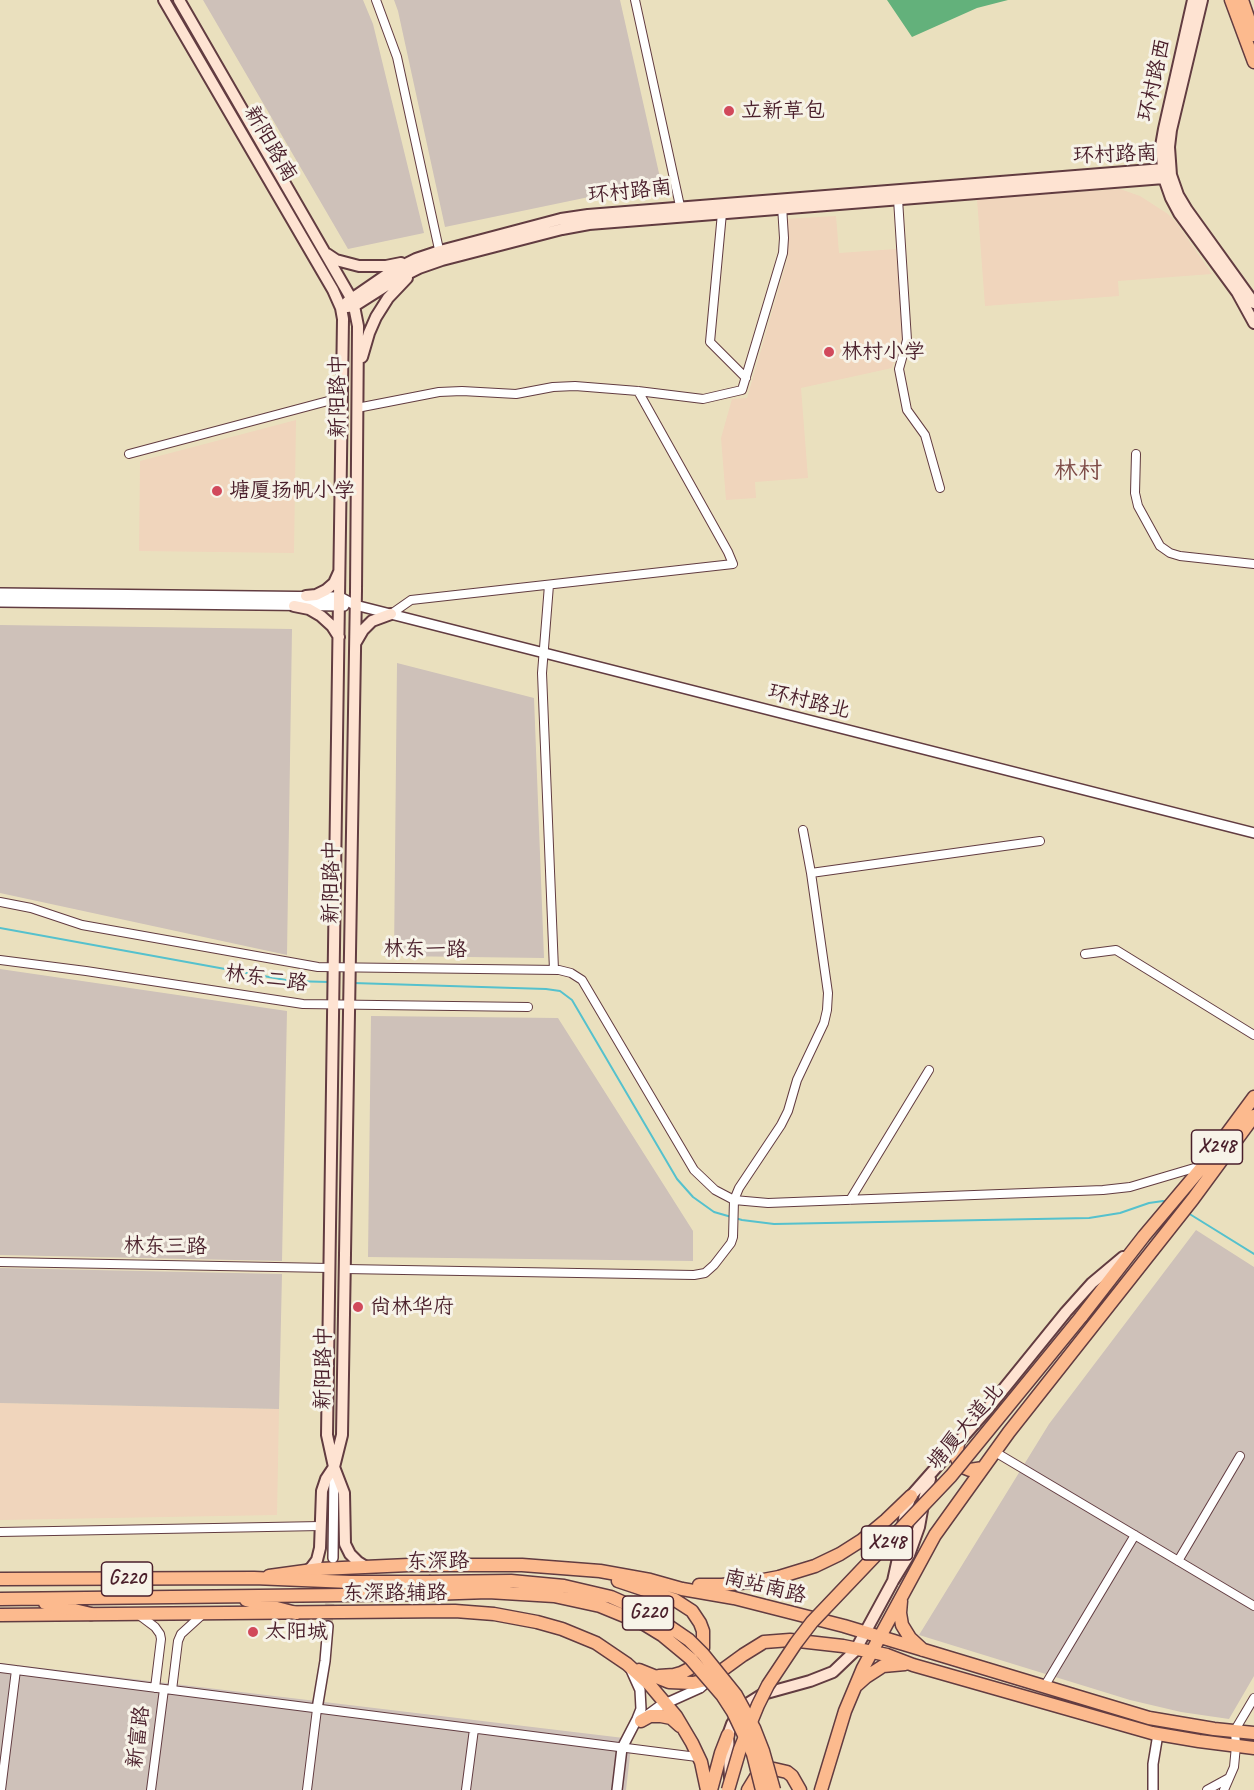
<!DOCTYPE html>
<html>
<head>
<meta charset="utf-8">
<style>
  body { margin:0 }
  canvas { display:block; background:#eae0be }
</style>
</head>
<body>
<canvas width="1254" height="1790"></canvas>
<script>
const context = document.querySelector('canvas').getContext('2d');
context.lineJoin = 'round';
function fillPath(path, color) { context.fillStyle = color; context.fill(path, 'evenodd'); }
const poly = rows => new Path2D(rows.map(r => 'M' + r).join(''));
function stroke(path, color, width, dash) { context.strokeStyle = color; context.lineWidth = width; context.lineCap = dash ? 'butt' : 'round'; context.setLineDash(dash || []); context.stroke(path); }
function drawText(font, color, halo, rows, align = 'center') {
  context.font = font + ' Caveat,"LXGW WenKai TC",sans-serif'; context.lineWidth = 6; context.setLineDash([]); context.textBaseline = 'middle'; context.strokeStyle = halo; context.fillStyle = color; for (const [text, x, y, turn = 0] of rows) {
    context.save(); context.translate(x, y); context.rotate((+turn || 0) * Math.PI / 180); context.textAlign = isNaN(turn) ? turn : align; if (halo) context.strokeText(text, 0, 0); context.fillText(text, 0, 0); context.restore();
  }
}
fillPath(poly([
  [1120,189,1140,196,1168,214,1176,222,1212,274,1118,281,1119,296,985,306,977,199],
  [836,216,839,253,896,249,903,336,892,368,801,388,808,478,755,482,756,498,726,500,721,438,732,399,747,398,788,257,785,219],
  [296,420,294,553,139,551,140,461],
  [0,1403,279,1409,277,1515,0,1520]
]), '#f0d5bc');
fillPath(poly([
  [203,0,363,0,373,24,424,233,348,249],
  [394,0,620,0,661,182,445,227,398,11],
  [0,625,292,629,287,955,0,893],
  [397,663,534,698,544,958,394,956],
  [0,969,287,1011,282,1261,0,1255],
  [371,1016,558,1018,693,1231,693,1261,368,1257],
  [1196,1230,1254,1267,1254,1676,1229,1719,1181,1712,1130,1700,919,1635,1049,1424],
  [0,1268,282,1274,279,1409,0,1403],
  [0,1663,632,1739,626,1790,0,1790]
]), '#cec1b9');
fillPath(poly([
  [887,0,1008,0,977,8,912,37]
]), '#63b17b');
stroke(poly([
  [0,928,291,981,329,982],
  [353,983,546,989,560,991,572,1000,677,1179,693,1197,714,1212,742,1220,774,1224,1089,1218,1120,1213,1149,1203,1163,1201,1167,1203],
  [1188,1213,1254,1254]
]), '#55c1cd', 2);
stroke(poly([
  [328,1626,332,1575]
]), '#cab9a1', 9, [9, 4.5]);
const minor = poly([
  [376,0,397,57,440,254],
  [635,0,680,206],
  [898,199,907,340,899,369,907,410,925,435,940,488],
  [722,213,710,342,746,378],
  [357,408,439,392,462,391,516,394,553,387,575,386,638,391,703,399,742,390,783,253,784,238,782,206],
  [129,454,343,397],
  [1136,454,1135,493,1138,506,1160,546,1170,553,1180,556,1254,564],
  [549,585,542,673,554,970],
  [391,614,411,600,733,564,728,552,638,391],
  [811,873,1040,841],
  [0,902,31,908,82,925,318,967,559,970,571,973,582,980,694,1170,715,1190,734,1200,768,1203,1103,1190,1130,1187,1201,1166],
  [1085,954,1116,950,1254,1035],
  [0,960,86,971,303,1004,528,1007],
  [850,1200,929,1070],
  [0,1262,330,1268],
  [345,1269,694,1275,705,1273,714,1265,731,1243,733,1237,734,1200,739,1188,781,1125,788,1111,797,1080,824,1023,827,1010,828,993,811,873,803,830],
  [995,1452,1254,1606],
  [0,1532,321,1526],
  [1178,1561,1240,1456],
  [139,1615,155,1627,160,1634,161,1639,155,1688],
  [0,1668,697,1757],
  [1044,1687,1135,1535],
  [172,1690,178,1641,181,1634,203,1614],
  [1,1790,16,1670],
  [151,1790,164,1689],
  [307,1790,317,1709],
  [466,1790,474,1729],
  [1207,1790,1229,1778],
  [1224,1790,1234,1767,1236,1746,1235,1730,1254,1698]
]);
const tertiary = poly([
  [0,593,340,597,355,605,1254,833],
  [0,602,344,606],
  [333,1558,334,1470],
  [317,1709,325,1661,328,1626],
  [645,1717,660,1706,700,1688,708,1681],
  [617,1790,622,1748,637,1719,641,1709,640,1690,631,1670],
  [1153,1790,1153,1764,1158,1734]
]);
const secondary = poly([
  [164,0,333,290,341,308,343,319,327,1435,334,1467,344,1493,345,1544,350,1554,358,1562,366,1567],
  [179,0,351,298,354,306,358,326,356,591,342,1435,334,1467,326,1479,322,1491,320,1548,317,1560,311,1568,308,1570],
  [1193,0,1164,129,1161,146,1164,178,1171,198,1179,213,1237,292,1254,323],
  [1202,0,1171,130,1169,147,1171,175,1178,195,1187,210,1254,303],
  [327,254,336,260,359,266,386,266,401,263],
  [347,302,392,271,416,259,440,251,561,219,588,215,1163,169,1171,175],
  [347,307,354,306,395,280,419,268,442,260,562,229,589,224,1164,178,1171,175],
  [362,357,369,333,376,317,388,298,407,278],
  [306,596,316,595,326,590,334,583,339,572],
  [294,606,309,609,321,616,332,626,339,637],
  [356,642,363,630,372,621,391,614],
  [893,1581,900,1549,905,1512,911,1496,985,1412,1066,1312,1092,1283,1123,1257],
  [730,1778,728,1735,732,1724,744,1706,763,1694,810,1681,833,1672,855,1651,893,1581,909,1555,919,1527,924,1499,930,1479]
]);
const primary = poly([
  [1231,0,1254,62],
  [1242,0,1254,35],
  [1081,1317,1144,1236,1203,1166,1254,1097],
  [958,1444,956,1456,960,1466,970,1470,983,1468],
  [269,1576,320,1569,409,1565,522,1565,600,1571,650,1580,682,1589,734,1598,844,1626,1149,1718,1214,1729,1254,1733],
  [618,1581,675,1600,692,1611,700,1623,703,1631,703,1648,695,1663,689,1669,681,1673,674,1675,659,1676],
  [699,1585,722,1585,758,1581,779,1577,815,1566,840,1554,862,1540,886,1520,911,1496],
  [901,1601,900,1613,902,1625,910,1638,923,1650],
  [0,1615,455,1611,494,1614,537,1622,562,1629,596,1643,627,1664,649,1684,676,1716,692,1743,701,1762,707,1790],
  [639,1670,669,1682,693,1683,710,1679,743,1655,764,1642,790,1640,843,1646,887,1655,913,1665,1152,1733,1199,1741,1254,1748],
  [857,1685,866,1677,883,1666,905,1664],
  [641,1721,650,1716,661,1716,671,1718,680,1726],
  [711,1790,721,1753,728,1735],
  [748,1790,756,1777,768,1770,774,1769,787,1772,792,1776,800,1790],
  [821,1790,845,1711,863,1668,935,1535,1009,1432,1193,1199,1254,1116]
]);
const trunk = poly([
  [0,1579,254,1578,350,1582,429,1582],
  [0,1599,430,1594],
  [246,1600,296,1613],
  [45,1603,91,1614]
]);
stroke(minor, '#623c41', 10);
stroke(tertiary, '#623c41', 12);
stroke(secondary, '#623c41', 14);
stroke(primary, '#623c41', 15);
stroke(trunk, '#623c41', 15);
stroke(minor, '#fff', 8);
stroke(tertiary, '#fff', 9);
stroke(secondary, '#fee3d2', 10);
stroke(primary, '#fcba8e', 12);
stroke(trunk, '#fcba8e', 12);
const primaryBridge = poly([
  [728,1790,740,1749,758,1705,768,1685,796,1643,812,1622,951,1476,1081,1317]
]);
const trunkBridge = poly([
  [429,1582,511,1581,564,1586,611,1597,654,1616,689,1640,703,1654,736,1695,754,1728,763,1751,774,1790],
  [430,1594,488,1592,554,1596,600,1606,644,1624,662,1635,691,1659,722,1695,733,1712,753,1754,762,1790]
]);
stroke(primaryBridge, '#623c41', 15, []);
stroke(trunkBridge, '#623c41', 15, []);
stroke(primaryBridge, '#fcba8e', 12);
stroke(trunkBridge, '#fcba8e', 12);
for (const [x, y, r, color] of [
  [729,111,6,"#d1495b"],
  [829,352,6,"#d1495b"],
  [217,491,6,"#d1495b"],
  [358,1307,6,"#d1495b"],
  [253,1632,6,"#d1495b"]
]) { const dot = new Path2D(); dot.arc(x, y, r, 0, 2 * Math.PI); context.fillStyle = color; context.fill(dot); stroke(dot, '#f7f3e8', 2); }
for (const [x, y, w] of [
  [1217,1147,51],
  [887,1543,51],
  [127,1579,51],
  [648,1613,51]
]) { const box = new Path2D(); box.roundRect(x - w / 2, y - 17, w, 34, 4.5); context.fillStyle = '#f7f3e8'; context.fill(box); stroke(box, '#4a1f2b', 1.5); }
drawText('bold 20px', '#4a1f2b', null, [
  ["X248",1217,1147],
  ["X248",887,1543],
  ["G220",127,1579],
  ["G220",648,1613]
]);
drawText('21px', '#4a1f2b', '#f7f3e8', [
  ["环村路西",1155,80,-77],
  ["新阳路南",270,144,60],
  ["环村路南",1115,155,-2],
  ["环村路南",630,192,-6],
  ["新阳路中",338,396,-90],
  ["环村路北",809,702,14],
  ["新阳路中",332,882,-89],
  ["林东一路",425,950,1],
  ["林东二路",266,979,8],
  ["林东三路",165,1247,1],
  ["新阳路中",324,1368,-89],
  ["塘厦大道北",966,1427,-50],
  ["东深路",438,1562,-1],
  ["南站南路",765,1587,14],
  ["东深路辅路",395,1593],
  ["新富路",139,1737,-83]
]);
drawText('21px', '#4a1f2b', '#f7f3e8', [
  ["立新草包",741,111],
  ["林村小学",841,352],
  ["塘厦扬帆小学",229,491],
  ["尚林华府",370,1307],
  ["太阳城",265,1632]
], 'left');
drawText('24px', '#7e4b46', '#f7f3e8', [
  ["林村",1078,472]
]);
</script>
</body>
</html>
